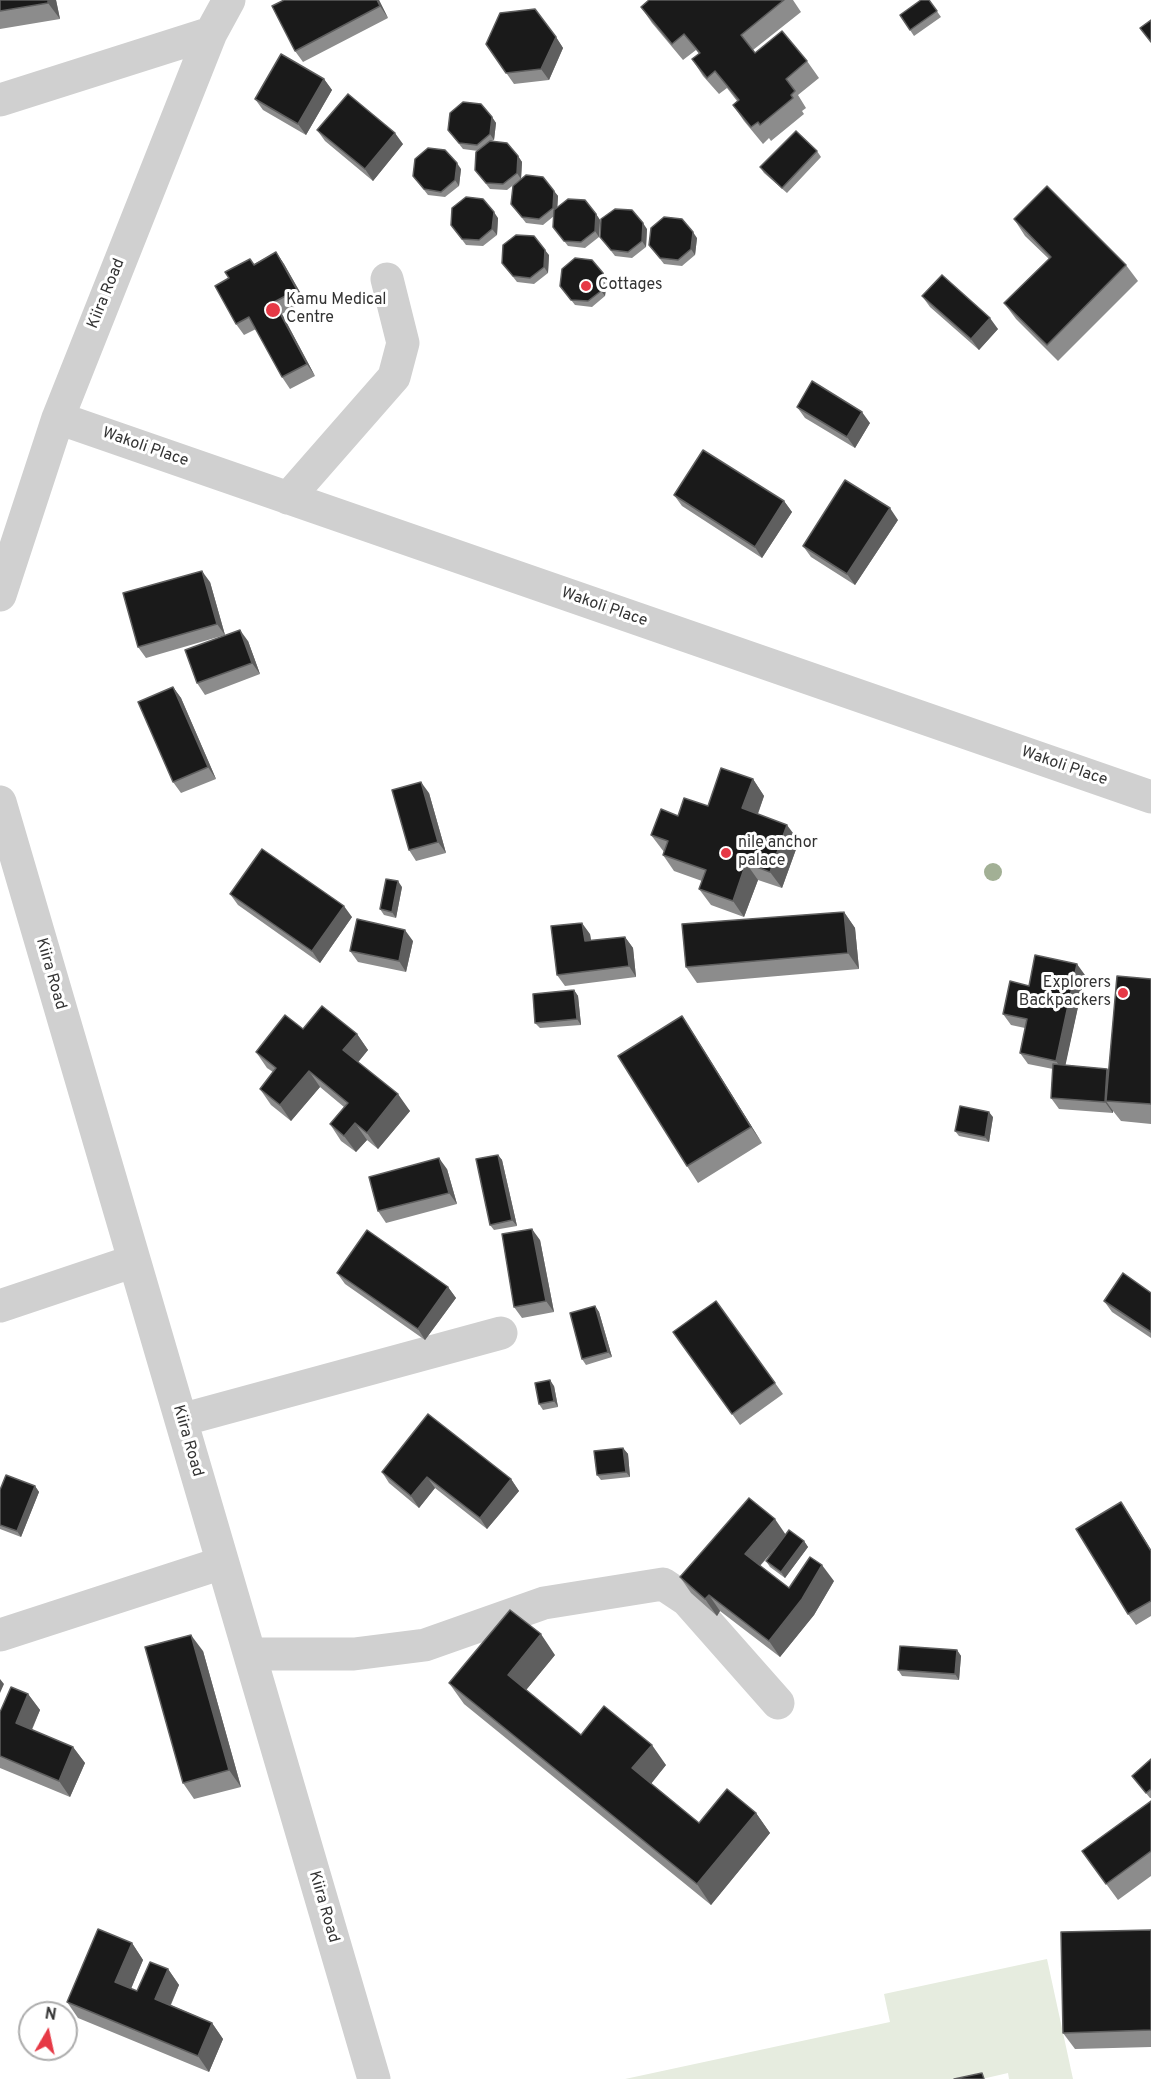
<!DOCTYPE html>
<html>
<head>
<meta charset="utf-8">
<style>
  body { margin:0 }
  #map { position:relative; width:1151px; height:2079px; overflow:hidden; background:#fff; font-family:Overpass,sans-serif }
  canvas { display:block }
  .north { position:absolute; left:18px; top:2001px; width:60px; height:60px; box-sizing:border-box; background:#fff; border:2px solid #adadad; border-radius:50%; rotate:9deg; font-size:16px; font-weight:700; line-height:24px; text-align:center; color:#333 }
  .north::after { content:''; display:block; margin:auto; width:21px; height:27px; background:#e63946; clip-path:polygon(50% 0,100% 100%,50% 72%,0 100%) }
</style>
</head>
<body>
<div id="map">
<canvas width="1151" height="2079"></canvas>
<div class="north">N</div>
</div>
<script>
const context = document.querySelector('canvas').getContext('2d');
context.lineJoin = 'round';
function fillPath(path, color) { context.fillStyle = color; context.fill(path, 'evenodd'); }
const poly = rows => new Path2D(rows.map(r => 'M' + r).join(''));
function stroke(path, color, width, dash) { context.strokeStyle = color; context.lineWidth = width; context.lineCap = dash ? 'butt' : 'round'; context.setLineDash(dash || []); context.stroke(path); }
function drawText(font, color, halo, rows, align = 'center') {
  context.font = font + ' Overpass,sans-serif'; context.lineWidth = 6; context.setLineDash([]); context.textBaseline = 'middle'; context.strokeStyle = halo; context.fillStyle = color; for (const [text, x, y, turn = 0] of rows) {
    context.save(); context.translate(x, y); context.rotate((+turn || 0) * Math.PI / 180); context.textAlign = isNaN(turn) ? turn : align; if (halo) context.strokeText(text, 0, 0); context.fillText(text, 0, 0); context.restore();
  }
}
fillPath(poly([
  [1047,1959,1073,2079,1009,2079,1008,2073,982,2079,625,2079,890,2022,884,1994]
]), '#e6ecdf');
stroke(poly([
  [0,100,211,33],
  [58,418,1151,797],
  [288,498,394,377,403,343,387,279],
  [0,595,58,418,211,33,229,0],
  [0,802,374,2079],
  [0,1306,134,1261],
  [181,1420,501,1333],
  [0,1635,222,1563],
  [250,1654,354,1654,425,1645,544,1603,663,1584,687,1600,778,1703]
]), '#d0d0d0', 33);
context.fillStyle = '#a2b095';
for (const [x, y] of [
  [993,872]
]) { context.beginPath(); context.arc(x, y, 9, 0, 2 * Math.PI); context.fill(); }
fillPath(poly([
  [0,0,56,0,60,19,0,29],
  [379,0,388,18,303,62,295,51],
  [649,0,793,0,801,12,753,50,755,53,807,61,819,78,798,95,806,108,802,111,804,114,771,141,769,138,763,144,744,121,733,105,737,101,727,88,719,94,703,76,692,59,699,54,696,50,683,60,652,23,641,7],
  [929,0,941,17,914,36,900,15],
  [556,37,563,48,549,80,514,84,486,44],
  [324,79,332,90,306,135,263,110,255,99],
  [492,117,496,123,494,140,492,141,518,156,522,162,521,179,507,190,490,189,475,170,478,151,463,149,448,130],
  [317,130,403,144,373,181,325,141],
  [817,151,821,157,787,193,764,173,760,167],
  [461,169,459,186,445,197,428,195,413,176],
  [554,191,558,196,557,208,596,214,600,220,599,237,585,248,568,246,553,227,554,216,543,225,526,223,511,204],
  [498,218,497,235,483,246,466,245,451,225],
  [1014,219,1126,265,1138,281,1058,361,1016,319,1004,303,1049,259,1025,236],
  [647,229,646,247,632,258,615,256,600,237],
  [697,238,695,255,682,266,664,264,649,245],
  [276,252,284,264,305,301,282,314,315,376,290,389,282,377,256,329,244,335,236,324,254,264],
  [549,255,548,273,534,284,517,282,502,263],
  [607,279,605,296,592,307,575,305,560,286],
  [922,296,998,329,979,350,930,307],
  [797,407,870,423,855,448,805,418],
  [674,495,784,501,792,512,762,558,682,506],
  [898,520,855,585,811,557,803,546],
  [210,582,225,635,146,658,138,647],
  [248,641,260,674,205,695,197,683],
  [173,687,181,698,216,779,181,793,173,782],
  [753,779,764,796,758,814,799,841,782,888,758,880,744,917,711,905,699,889,702,881,674,871,663,855,664,852,651,835,678,816,708,806],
  [429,793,446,853,416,861,409,850],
  [402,887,396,918,384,915,380,909],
  [230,894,352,917,320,963,238,905],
  [844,912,855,928,859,969,697,983,686,967],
  [590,934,591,941,625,937,633,948,636,977,565,986,557,975],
  [413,941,406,972,358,962,350,951],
  [1085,975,1065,1065,1107,1069,1109,1071,1151,979,1151,1124,1121,1121,1113,1111,1113,1113,1059,1109,1051,1098,1053,1069,1028,1064,1020,1053,1025,1028,1011,1025,1003,1014,1029,986],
  [574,990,578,996,581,1025,540,1028,535,1023],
  [682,1016,693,1033,762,1143,698,1183,687,1166],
  [303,1029,357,1034,368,1050,358,1062,410,1111,378,1149,367,1140,356,1152,341,1141,330,1124,344,1107,320,1087,291,1121,271,1105,260,1089,273,1072,267,1068,256,1052],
  [993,1117,989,1142,959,1136,955,1131],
  [498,1155,502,1160,517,1226,494,1230,490,1225],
  [447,1169,457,1204,386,1223,378,1211],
  [540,1240,554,1312,522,1318,514,1307],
  [337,1273,448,1287,456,1298,425,1340,345,1284],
  [1151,1293,1151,1338,1112,1312,1104,1301],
  [716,1301,783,1394,740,1425,673,1332],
  [595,1306,599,1312,612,1357,586,1365,582,1359],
  [554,1386,558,1407,543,1410,539,1404],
  [623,1448,628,1454,630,1477,601,1480,597,1475],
  [382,1472,511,1479,519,1491,487,1529,435,1488,419,1508,389,1483],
  [35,1486,39,1492,21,1537,0,1529,0,1490],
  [1121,1502,1151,1550,1151,1616,1136,1625,1128,1614],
  [786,1534,804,1541,808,1547,785,1578,770,1567,766,1561,776,1548,760,1566,789,1588,834,1581,814,1615,780,1657,720,1611,717,1616,691,1593,680,1577],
  [957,1650,961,1656,959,1680,902,1676,898,1670],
  [203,1651,241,1787,194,1799,183,1783],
  [555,1655,526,1690,581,1735,666,1765,651,1783,699,1823,756,1813,770,1833,711,1905,464,1704,449,1683],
  [28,1694,40,1710,32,1730,73,1747,85,1763,70,1797,0,1768,0,1712],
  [1151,1759,1151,1798,1150,1798,1132,1776],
  [1151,1801,1151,1876,1118,1900,1082,1851],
  [1151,1930,1151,2047,1075,2049,1063,2033],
  [132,1943,143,1960,131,1989,137,1991,168,1969,179,1985,171,2005,212,2023,223,2039,209,2072,78,2018,67,2002]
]), '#8c8c8c');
fillPath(poly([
  [48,0,56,0,60,19,48,3],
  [377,0,379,0,388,18,380,6],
  [556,37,563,48,549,80,541,69],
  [324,79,332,90,306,135,298,124],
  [492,117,496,123,494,140,490,134],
  [395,133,403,144,373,181,365,169],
  [518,156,522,162,521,179,517,173],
  [457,163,461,169,459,186,455,180],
  [554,191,558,196,557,214,553,208],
  [494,212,498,218,497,235,492,229],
  [596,214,600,220,599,237,595,231],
  [643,223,647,229,646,247,642,241],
  [693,232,697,238,695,255,691,249],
  [545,250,549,255,548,273,544,267],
  [276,252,284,264,305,301,297,290],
  [603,273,607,279,605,296,601,291],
  [274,302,282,314,315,376,307,364],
  [990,318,998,329,979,350,971,339],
  [862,412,870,423,855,448,847,437],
  [784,501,792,512,762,558,755,547],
  [890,508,898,520,855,585,847,574],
  [202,571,210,582,225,635,217,624],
  [240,630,248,641,260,674,252,663],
  [173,687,181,698,216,779,208,767],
  [753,779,764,796,754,824,742,808],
  [421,782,429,793,446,853,438,842],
  [787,825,799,841,782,888,770,872],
  [746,863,758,880,744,917,733,901],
  [398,881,402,887,396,918,392,912],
  [344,906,352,917,320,963,312,951],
  [844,912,855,928,859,969,848,953],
  [582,923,590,934,593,952,585,941],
  [405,930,413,941,406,972,399,961],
  [625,937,633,948,636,977,629,966],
  [1077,964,1085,975,1064,1072,1056,1061],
  [574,990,578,996,581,1025,577,1019],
  [682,1016,693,1033,762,1143,751,1127],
  [357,1034,368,1050,355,1066,343,1050],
  [1107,1069,1115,1080,1106,1101,1113,1111,1113,1113,1105,1102],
  [309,1071,320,1087,291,1121,280,1105],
  [398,1094,410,1111,378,1149,367,1133],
  [989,1112,993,1117,989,1142,985,1137],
  [355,1123,367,1140,356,1152,344,1136],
  [498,1155,502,1160,517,1226,512,1220],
  [439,1158,447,1169,457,1204,449,1193],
  [532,1229,540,1240,554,1312,546,1301],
  [448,1287,456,1298,425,1340,418,1329],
  [595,1306,599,1312,612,1357,608,1352],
  [550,1380,554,1386,558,1407,554,1401],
  [623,1448,628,1454,630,1477,626,1472],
  [427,1477,435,1488,419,1508,411,1496],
  [511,1479,519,1491,487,1529,480,1518],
  [35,1486,39,1492,21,1537,17,1531],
  [1121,1502,1129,1514,1151,1550,1151,1551],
  [775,1519,786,1535,756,1570,745,1554],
  [804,1541,808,1547,785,1578,781,1572],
  [822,1565,834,1581,814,1615,780,1657,769,1641],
  [709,1595,720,1611,717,1616,705,1599],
  [541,1634,555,1655,522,1695,508,1675],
  [191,1635,203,1651,241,1787,229,1770],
  [957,1650,961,1656,959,1680,955,1674],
  [0,1679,4,1684,0,1693],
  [28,1694,40,1710,27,1740,16,1723],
  [652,1745,666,1765,647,1789,632,1768],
  [73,1747,85,1763,70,1797,59,1781],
  [756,1813,770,1833,711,1905,697,1884],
  [132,1943,143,1960,127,1998,115,1982],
  [168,1969,179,1985,166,2015,155,1999],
  [212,2023,223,2039,209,2072,198,2056]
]), '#5f5f5f');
const building = poly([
  [0,0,48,0,48,3,0,11,0,0],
  [284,0,377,0,380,6,295,51,272,6,284,0],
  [649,0,784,0,741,35,755,53,782,31,807,61,786,79,795,91,791,95,793,98,760,125,758,122,751,127,733,105,739,100,715,71,707,78,692,59,700,53,684,34,672,44,641,7,649,0],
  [921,0,929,0,937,11,910,30,900,15,921,0],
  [535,9,556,37,541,69,506,73,486,44,500,13,535,9],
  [1151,20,1151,42,1140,28,1151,20],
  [281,54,324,79,298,124,255,99,281,54],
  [348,94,395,133,365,169,317,130,348,94],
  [463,102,481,104,492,117,490,134,477,145,459,143,448,130,450,113,463,102],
  [796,131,817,151,782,188,760,167,796,131],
  [490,141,507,143,518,156,517,173,503,184,486,183,475,170,476,152,490,141],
  [428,148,445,150,457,163,455,180,441,192,424,189,413,176,415,159,428,148],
  [526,175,543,177,554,191,553,208,539,219,522,217,511,204,513,186,526,175],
  [1047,186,1126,265,1047,345,1004,303,1051,257,1014,219,1047,186],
  [466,197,483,199,494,212,492,229,479,240,462,239,451,225,452,208,466,197],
  [568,199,585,200,596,214,595,231,581,242,564,241,553,227,554,210,568,199],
  [615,209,632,210,643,223,642,241,628,252,611,250,600,237,601,219,615,209],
  [664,217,682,219,693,232,691,249,678,260,660,258,649,245,651,228,664,217],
  [516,235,534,236,545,250,544,267,530,278,513,276,502,263,503,245,516,235],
  [276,252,297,290,274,302,307,364,282,377,249,317,236,324,215,286,229,278,225,272,250,259,254,265,276,252],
  [575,258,592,260,603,273,601,291,588,301,571,300,560,286,562,269,575,258],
  [942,275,990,318,971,339,922,296,942,275],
  [812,381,862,412,847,437,797,407,812,381],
  [703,450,784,501,755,547,674,495,703,450],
  [845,480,890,508,847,574,803,546,845,480],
  [202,571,217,624,138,647,123,593,202,571],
  [240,630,252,663,197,683,185,650,240,630],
  [173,687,208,767,173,782,138,702,173,687],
  [721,768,753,779,742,808,787,825,770,872,746,863,733,901,699,889,706,870,663,855,668,841,651,835,661,809,678,816,684,798,708,806,721,768],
  [421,782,438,842,409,850,392,790,421,782],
  [262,849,344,906,312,951,230,894,262,849],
  [386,879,398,881,392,912,380,909,386,879],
  [844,912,848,953,686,967,682,924,844,912],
  [357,919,405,930,399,961,350,951,357,919],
  [582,923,585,941,625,937,629,966,557,975,551,926,582,923],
  [1035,955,1077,964,1056,1061,1020,1053,1027,1019,1003,1014,1010,981,1029,986,1035,955],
  [1117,976,1151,979,1151,1104,1106,1101,1117,976],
  [574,990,577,1019,535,1023,533,994,574,990],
  [322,1006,357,1034,343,1050,398,1094,367,1133,355,1123,344,1136,330,1124,348,1103,309,1071,280,1105,260,1089,276,1068,256,1052,285,1015,303,1029,322,1006],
  [682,1016,751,1127,687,1166,618,1056,682,1016],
  [1053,1064,1107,1069,1105,1102,1051,1098,1053,1064],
  [960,1106,989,1112,985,1137,955,1131,960,1106],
  [498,1155,512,1220,490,1225,476,1159,498,1155],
  [439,1158,449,1193,378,1211,369,1177,439,1158],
  [532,1229,546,1301,514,1307,502,1234,532,1229],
  [367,1230,448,1287,418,1329,337,1273,367,1230],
  [1123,1273,1151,1293,1151,1332,1104,1301,1123,1273],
  [716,1301,775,1383,732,1414,673,1332,716,1301],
  [595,1306,608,1352,582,1359,570,1313,595,1306],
  [550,1380,554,1401,539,1404,535,1383,550,1380],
  [428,1414,511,1479,480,1518,427,1477,411,1496,382,1472,428,1414],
  [623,1448,626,1472,597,1475,594,1451,623,1448],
  [6,1475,35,1486,17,1531,0,1525,0,1490,6,1475],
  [749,1498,775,1519,745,1554,789,1588,810,1557,822,1565,802,1599,769,1641,709,1595,705,1599,680,1577,749,1498],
  [1121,1502,1151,1551,1151,1601,1128,1614,1076,1529,1121,1502],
  [789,1530,804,1541,781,1572,766,1561,789,1530],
  [510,1610,541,1634,508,1675,581,1735,604,1706,652,1745,632,1768,699,1823,727,1789,756,1813,697,1884,449,1683,510,1610],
  [191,1635,229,1770,183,1783,145,1647,191,1635],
  [900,1646,957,1650,955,1674,898,1670,900,1646],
  [11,1687,28,1694,16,1723,73,1747,59,1781,0,1756,0,1712,11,1687],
  [1151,1759,1151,1789,1146,1793,1132,1776,1151,1759],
  [1151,1801,1151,1851,1106,1884,1082,1851,1151,1801],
  [98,1929,132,1943,115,1982,137,1991,150,1962,168,1969,155,1999,212,2023,198,2056,67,2002,98,1929],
  [1151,1930,1151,2030,1063,2033,1061,1932,1151,1930],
  [982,2073,984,2079,954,2079,982,2073]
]);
fillPath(building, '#1a1a1a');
stroke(building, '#5f5f5f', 1.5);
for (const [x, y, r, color] of [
  [586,286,6,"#e63946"],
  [273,310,8,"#e63946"],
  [726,853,6,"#e63946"],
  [1123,993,6,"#e63946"]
]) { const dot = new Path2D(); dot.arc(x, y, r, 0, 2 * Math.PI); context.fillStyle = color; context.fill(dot); stroke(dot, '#fff', 2); }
drawText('16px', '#333', '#fff', [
  ["Cottages",598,286],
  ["Kamu Medical",286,301],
  ["Centre",286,319],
  ["nile anchor",738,844],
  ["palace",738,862],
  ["Explorers",1111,984,"right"],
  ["Backpackers",1111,1002,"right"]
], 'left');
drawText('16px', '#333', '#fff', [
  ["Kiira Road",107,294,-68],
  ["Wakoli Place",145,448,19],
  ["Wakoli Place",604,608,19],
  ["Wakoli Place",1064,767,19],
  ["Kiira Road",50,974,74],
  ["Kiira Road",187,1441,74],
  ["Kiira Road",323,1907,74]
]);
</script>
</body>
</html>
